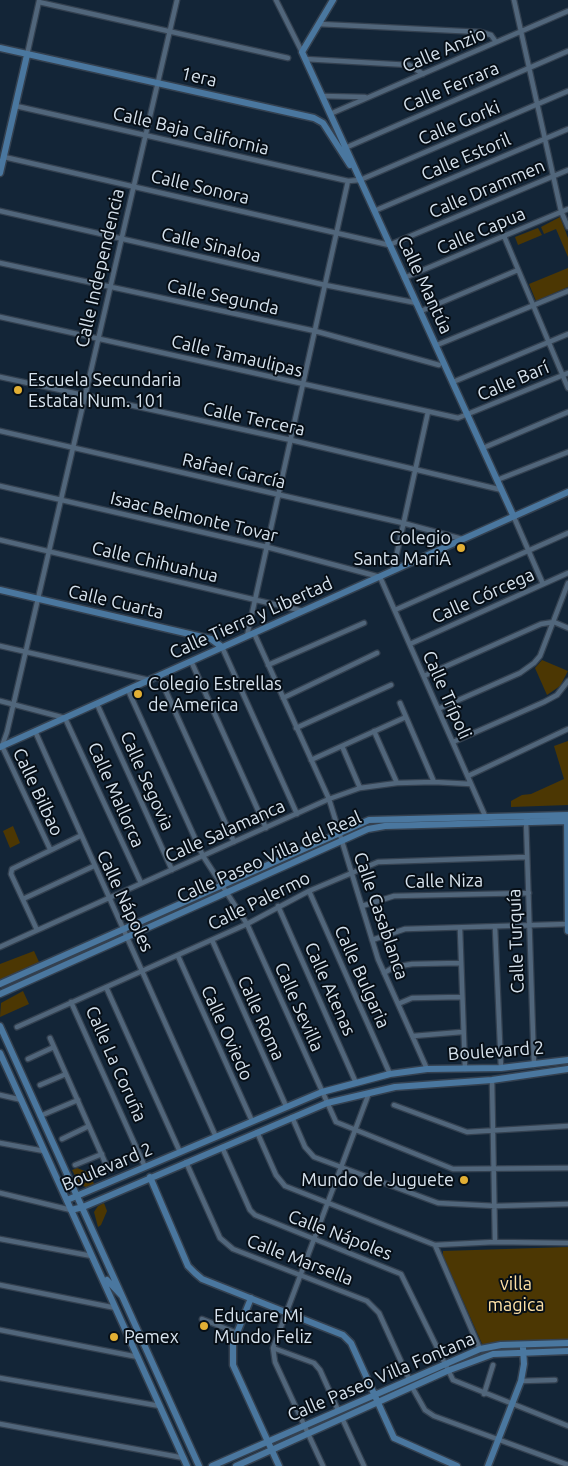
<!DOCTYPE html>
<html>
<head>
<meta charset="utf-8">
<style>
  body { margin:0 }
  canvas { display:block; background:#132537 }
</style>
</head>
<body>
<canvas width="568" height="1466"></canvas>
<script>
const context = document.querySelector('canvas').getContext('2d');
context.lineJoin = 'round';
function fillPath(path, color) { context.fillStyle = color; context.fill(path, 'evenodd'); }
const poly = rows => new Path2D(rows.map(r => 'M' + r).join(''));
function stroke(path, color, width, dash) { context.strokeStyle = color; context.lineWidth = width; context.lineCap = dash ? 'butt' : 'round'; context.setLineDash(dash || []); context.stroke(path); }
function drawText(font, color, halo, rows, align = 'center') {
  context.font = font + ' Ubuntu,sans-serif'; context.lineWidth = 4; context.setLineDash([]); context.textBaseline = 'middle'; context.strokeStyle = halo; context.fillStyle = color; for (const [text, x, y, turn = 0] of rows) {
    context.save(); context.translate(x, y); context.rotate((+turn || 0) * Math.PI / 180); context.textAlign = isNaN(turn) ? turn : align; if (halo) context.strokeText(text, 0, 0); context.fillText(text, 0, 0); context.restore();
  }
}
fillPath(poly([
  [560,217,568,238,568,257,556,229,544,234,541,227],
  [538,228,542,235,518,245,515,237],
  [568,268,568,287,536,301,529,284],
  [542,660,568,671,560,686,547,695,535,668],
  [568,741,568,805,511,807,511,801,522,795,531,794,564,779,554,746],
  [13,826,20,843,10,848,3,831],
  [34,951,39,962,0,980,0,964],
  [23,991,29,1004,0,1017,1,1003],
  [77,1168,90,1173,94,1184,86,1187,80,1185,72,1170],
  [104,1203,107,1211,101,1225,98,1227,94,1212,98,1206],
  [568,1247,568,1340,483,1346,443,1256,443,1251]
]), '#4c3703');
const street = poly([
  [276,0,302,52],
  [514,0,561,211,568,227],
  [39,2,288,58],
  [319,24,481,32,491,35,496,42],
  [27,55,39,1],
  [305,59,409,65,423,74],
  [322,96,365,97],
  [16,106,348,181,360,180,568,91],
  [330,114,568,11],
  [345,148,568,51],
  [4,157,389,245,568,170],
  [0,211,325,285,417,303],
  [374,211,568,129],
  [504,236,568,388],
  [0,263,315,331,439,365],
  [404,278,568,209],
  [421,311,518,270],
  [0,317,458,418,568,373],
  [437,345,568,291],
  [0,377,291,440,502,490],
  [453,382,568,334],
  [0,431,403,523,462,539],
  [483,448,568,412],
  [497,480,568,452],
  [0,486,267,547,380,577,486,818],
  [513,515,543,584],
  [0,540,303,611],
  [393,571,428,412],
  [395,610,568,533],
  [254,633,329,799,378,959,427,1069],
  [247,636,348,181],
  [410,644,568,573],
  [0,646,149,680],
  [222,647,297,814],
  [191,661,266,828],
  [268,665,364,623],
  [159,676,234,842],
  [424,676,541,624,554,622,568,628],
  [128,690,203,856,247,924,336,1122,453,1169,568,1168],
  [283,698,377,653],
  [0,701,65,718,141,883],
  [400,703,434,782],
  [97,704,172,870],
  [438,709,520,673,534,663,540,656,568,583],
  [296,728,391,685],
  [35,731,216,1137],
  [374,731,397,783],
  [453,742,544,702,557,695,568,681],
  [342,746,360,788],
  [311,760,406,717],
  [468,776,568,729],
  [526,820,534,1065],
  [50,849,2,746,7,732,177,0],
  [309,891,390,1074],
  [23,899,94,866],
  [278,906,356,1083],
  [362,906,394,896,529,893],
  [495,927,501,1068],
  [460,929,465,1069],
  [37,930,11,874,12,869,80,836],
  [212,940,286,1106],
  [372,940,405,929,568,924],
  [0,947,329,799,360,788,397,783,434,782,471,784],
  [178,956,252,1121],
  [384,973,394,967,412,964,460,963],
  [106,987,180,1152],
  [71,1002,145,1167],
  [398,1004,412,998,461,997],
  [17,1027,247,924,309,891,378,862,527,857],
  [413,1036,462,1032],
  [50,1038,108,1169],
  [28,1059,54,1047],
  [492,1080,495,1242],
  [40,1085,66,1074],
  [0,1095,22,1100],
  [394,1105,467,1132,568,1126],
  [40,1116,78,1100],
  [292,1117,305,1147,314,1157,438,1203,496,1206,568,1204],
  [257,1132,276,1175,285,1186,435,1245,495,1242,568,1243],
  [62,1139,89,1126],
  [0,1143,44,1151],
  [222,1147,250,1210,255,1215,401,1274,453,1380,568,1426],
  [186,1162,220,1238,233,1249,367,1301,379,1313,409,1379],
  [75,1165,102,1154],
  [0,1193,71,1210],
  [0,1239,92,1256],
  [435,1245,480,1349],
  [0,1285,116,1308],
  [202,1319,237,1333],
  [0,1330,138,1357],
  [273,1348,314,1363,320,1370,338,1410],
  [0,1378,160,1406],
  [521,1381,555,1380],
  [412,1387,425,1410,434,1416,568,1465],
  [484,1394,493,1365],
  [342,1418,364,1466],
  [0,1424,184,1458],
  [323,1466,275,1362,273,1348,369,1093]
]);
const secondary = poly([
  [333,0,302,52,513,515],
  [0,48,314,118,323,123,350,165],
  [0,173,27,55],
  [0,590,211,639,222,647],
  [0,747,568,492],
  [567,819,568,931],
  [0,984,369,820,568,815],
  [0,994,368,829,385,826,568,821],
  [0,1026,199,1466],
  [0,1053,187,1466],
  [150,1177,188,1266,195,1273,202,1279,343,1335,351,1343,394,1438,457,1466],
  [67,1200,322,1092,390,1074,427,1069,501,1068,568,1060],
  [71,1210,83,1207,327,1103,395,1087,492,1080,568,1069],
  [107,1280,122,1296],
  [251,1298,233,1343,233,1365,279,1466],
  [212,1466,480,1349,501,1345,568,1343],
  [236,1466,447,1371,493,1354,568,1351],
  [488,1466,521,1381,524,1364,523,1348]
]);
stroke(street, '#344150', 7);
stroke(secondary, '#344150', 9);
stroke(street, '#51667b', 4.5);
stroke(secondary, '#4a779f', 6);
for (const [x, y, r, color] of [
  [18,390,5,"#e2af34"],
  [461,548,5,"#e2af34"],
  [138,694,5,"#e2af34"],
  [464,1180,5,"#e2af34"],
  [204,1326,5,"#e2af34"],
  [114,1337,5,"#e2af34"]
]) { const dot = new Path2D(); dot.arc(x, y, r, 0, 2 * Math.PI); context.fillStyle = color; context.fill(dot); stroke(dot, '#060e16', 2); }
drawText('18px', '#d7e3ee', '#060e16', [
  ["Calle Anzio",444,50,-23],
  ["1era",199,77,13],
  ["Calle Ferrara",451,87,-23],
  ["Calle Gorki",459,123,-23],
  ["Calle Baja California",191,131,13],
  ["Calle Estoril",466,157,-23],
  ["Calle Sonora",200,187,13],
  ["Calle Drammen",487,189,-23],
  ["Calle Capua",481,231,-23],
  ["Calle Sinaloa",211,245,13],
  ["Calle Independencia",100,268,-77],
  ["Calle Mantúa",425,285,65],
  ["Calle Segunda",223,297,12],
  ["Calle Tamaulipas",237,356,13],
  ["Calle Barí",513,381,-23],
  ["Calle Tercera",254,419,12],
  ["Rafael García",234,471,13],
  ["Isaac Belmonte Tovar",194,517,13],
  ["Calle Chihuahua",155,562,13],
  ["Calle Córcega",483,596,-24],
  ["Calle Cuarta",116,602,13],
  ["Calle Tierra y Libertad",251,618,-24],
  ["Calle Trípoli",447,695,66],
  ["Calle Segovia",147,781,66],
  ["Calle Bilbao",38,792,65],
  ["Calle Mallorca",116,795,66],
  ["Calle Salamanca",225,831,-24],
  ["Calle Paseo Villa del Real",269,857,-24],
  ["Calle Niza",444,881,-1],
  ["Calle Nápoles",125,901,65],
  ["Calle Palermo",259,901,-26],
  ["Calle Casablanca",381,916,71],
  ["Calle Turquía",516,941,-92],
  ["Calle Bulgaria",362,977,66],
  ["Calle Atenas",330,989,66],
  ["Calle Sevilla",299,1007,66],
  ["Calle Roma",261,1018,66],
  ["Calle Oviedo",227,1033,66],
  ["Boulevard 2",496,1051,-4],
  ["Calle La Coruña",116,1064,66],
  ["Boulevard 2",107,1167,-23],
  ["Calle Nápoles",340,1235,21],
  ["Calle Marsella",300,1260,21],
  ["Calle Paseo Villa Fontana",381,1377,-23]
]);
drawText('18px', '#d7e3ee', '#060e16', [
  ["Escuela Secundaria",28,380],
  ["Estatal Num. 101",28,401],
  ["Colegio",451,538,"right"],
  ["Santa MariA",451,559,"right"],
  ["Colegio Estrellas",148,684],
  ["de America",148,705],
  ["Mundo de Juguete",454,1180,"right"],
  ["Educare Mi",214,1316],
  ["Mundo Feliz",214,1337],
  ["Pemex",124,1337]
], 'left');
drawText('18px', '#fde0a5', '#060e16', [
  ["villa",516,1284],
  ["magica",516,1305]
]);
</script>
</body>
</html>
